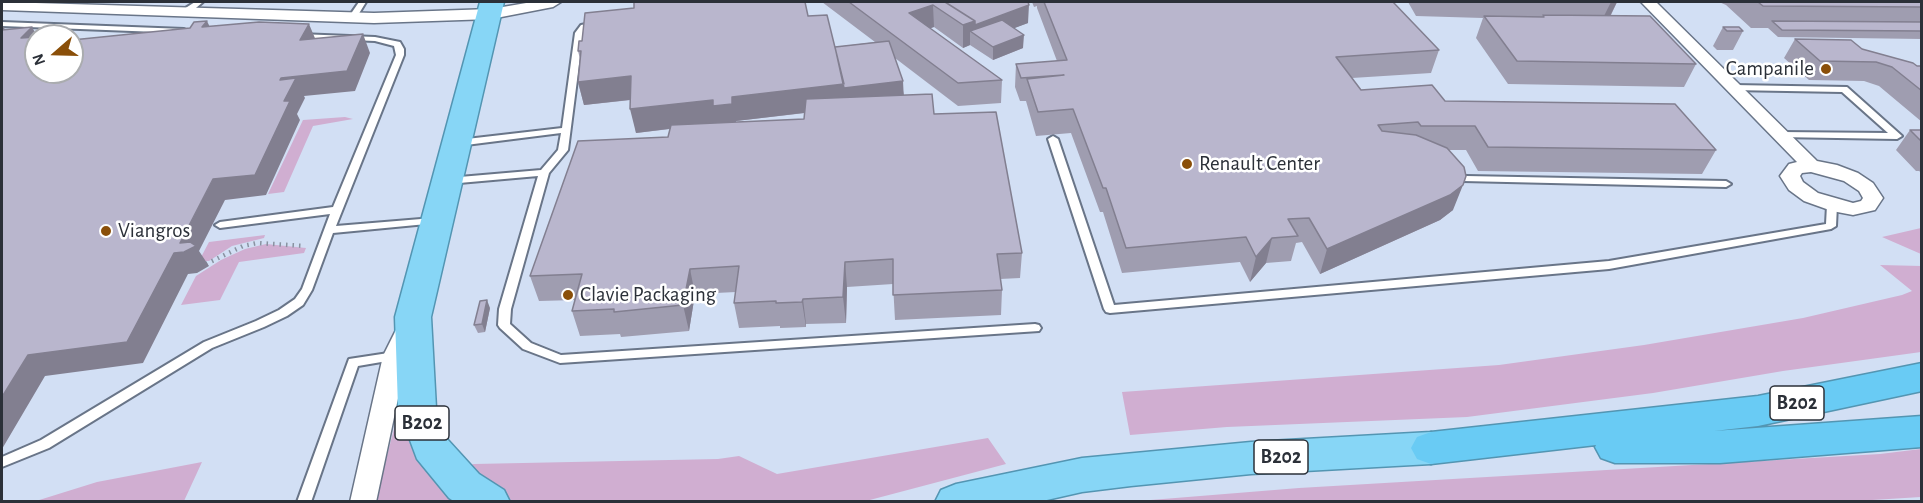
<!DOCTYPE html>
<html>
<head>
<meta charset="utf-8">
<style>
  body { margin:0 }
  #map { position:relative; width:1923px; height:503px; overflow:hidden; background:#d2dff4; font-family:"Alegreya Sans",sans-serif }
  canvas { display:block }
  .frame { position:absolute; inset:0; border:3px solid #2b3038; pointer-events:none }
  .north { position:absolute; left:24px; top:24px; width:60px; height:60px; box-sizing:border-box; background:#fff; border:2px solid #aaacaf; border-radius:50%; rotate:250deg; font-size:16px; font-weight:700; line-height:24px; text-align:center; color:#2b3038 }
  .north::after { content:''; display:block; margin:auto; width:21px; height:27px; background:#8a4f09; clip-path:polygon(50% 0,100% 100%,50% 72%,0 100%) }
</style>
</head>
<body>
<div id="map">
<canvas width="1923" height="503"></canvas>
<div class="frame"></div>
<div class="north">N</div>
</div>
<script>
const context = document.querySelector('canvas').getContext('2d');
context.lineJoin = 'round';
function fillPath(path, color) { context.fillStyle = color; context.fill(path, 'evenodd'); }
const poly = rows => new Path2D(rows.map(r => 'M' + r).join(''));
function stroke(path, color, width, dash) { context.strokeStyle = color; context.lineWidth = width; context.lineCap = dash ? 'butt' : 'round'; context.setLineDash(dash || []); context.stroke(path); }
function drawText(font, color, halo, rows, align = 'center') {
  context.font = font + ' "Alegreya Sans",sans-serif'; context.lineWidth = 5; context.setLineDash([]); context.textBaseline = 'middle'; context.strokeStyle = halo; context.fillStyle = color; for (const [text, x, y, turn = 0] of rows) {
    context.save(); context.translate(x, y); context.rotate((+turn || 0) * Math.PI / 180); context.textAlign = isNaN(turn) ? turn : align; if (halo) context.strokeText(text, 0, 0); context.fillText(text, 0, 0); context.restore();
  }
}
fillPath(poly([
  [345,117,353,119,313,126,284,192,268,194,303,120],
  [1921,228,1921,254,1882,237],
  [265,235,264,238,232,246,209,261,199,261,209,242],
  [266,244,306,248,304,253,239,262,220,300,181,305,196,276,221,260,245,249],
  [1880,265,1921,266,1921,352,1783,371,1653,393,1467,417,1227,427,1130,435,1122,392,1499,365,1644,345,1803,318,1902,295,1912,291],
  [401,402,407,438,428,473,474,464,718,459,739,456,777,474,988,438,1006,464,866,501,375,502],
  [1921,449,1921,497,1856,501,1126,502,1299,488,1880,454],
  [202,462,184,501,36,501,97,482]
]), '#d0aed1');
const service = poly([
  [195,2,203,2,190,13,184,13,184,9,195,2],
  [359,2,366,2,355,20,349,20,348,18,359,2],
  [2,22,184,29,188,31,184,33,2,26,2,22],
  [596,22,599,22,599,26,587,29,583,33,568,150,549,173,511,309,510,324,531,343,561,355,1035,324,1039,325,1041,328,1039,331,560,363,523,349,500,328,498,325,499,309,538,176,448,184,443,181,448,178,541,170,558,150,561,133,458,146,453,143,458,140,562,128,575,33,581,25,596,22],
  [299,34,375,37,400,42,404,49,404,55,336,226,433,218,438,221,437,223,333,233,312,290,303,305,287,316,264,327,212,348,49,448,2,467,2,457,41,440,204,342,256,321,279,310,295,299,302,289,330,214,220,228,215,225,220,222,333,207,396,55,394,46,375,41,302,38,299,38,299,34],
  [1734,85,1847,87,1902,136,1897,139,1777,137,1775,135,1777,133,1780,132,1888,133,1842,92,1731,90,1730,88,1734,85],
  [1053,136,1058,139,1114,305,1609,261,1826,224,1827,205,1832,202,1837,205,1836,226,1831,229,1609,269,1110,313,1106,312,1104,309,1048,139,1053,136],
  [1466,176,1726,181,1731,184,1726,187,1463,181,1461,179,1466,176],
  [395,352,399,353,401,356,399,359,358,366,311,502,297,502,349,359,395,352]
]);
const minor = poly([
  [2,2,374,13,491,9,532,2,561,2,553,7,491,19,374,23,2,10,2,2],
  [1641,2,1656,2,1817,161,1837,165,1858,173,1873,183,1883,198,1875,210,1853,215,1832,211,1804,201,1789,190,1780,176,1789,164,1797,162,1641,2],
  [1811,172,1844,181,1859,191,1863,198,1861,201,1853,203,1818,193,1803,182,1800,176,1802,173,1811,172],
  [408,320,416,322,419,328,407,356,376,502,350,502,383,356,400,322,408,320]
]);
const trunk = poly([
  [480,2,504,2,431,317,436,408,448,440,479,474,504,490,510,502,455,502,449,498,417,459,398,408,395,317,480,2],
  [1431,432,1445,437,1451,448,1445,459,1431,464,1251,474,1131,486,1082,492,1038,502,935,502,941,490,956,484,1082,458,1251,442,1431,432]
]);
const motorway = poly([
  [1922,363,1922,391,1758,426,1714,431,1922,416,1922,447,1720,463,1615,463,1601,458,1595,447,1596,445,1431,464,1417,459,1411,448,1417,437,1431,432,1758,396,1922,363]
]);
stroke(service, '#697588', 4);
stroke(minor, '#697588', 3);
stroke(trunk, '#5395b2', 3);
stroke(motorway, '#5395b2', 3);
stroke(poly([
  [206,264,243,246,257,243,305,246]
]), '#8992a1', 4.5, [1.5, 5]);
fillPath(service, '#fff');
fillPath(minor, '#fff');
fillPath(trunk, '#87d6f6');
fillPath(motorway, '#69cbf4');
fillPath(poly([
  [822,2,1028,2,1028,23,1014,28,1023,48,993,60,970,45,963,48,934,27,930,28,1002,80,1001,103,958,106,895,58,904,95,934,114,1022,253,1020,278,1000,279,1002,290,1001,315,895,320,893,284,847,287,846,323,806,324,806,327,780,328,780,326,739,328,734,303,736,292,695,294,689,331,621,337,620,334,580,336,572,311,575,300,539,301,530,276,668,137,670,129,636,133,631,100,584,105,578,82,580,59,578,51,808,16,835,47,875,42],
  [805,113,804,119,736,122,736,121],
  [1032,2,1393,2,1439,50,1431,73,1352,78,1361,90,1445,101,1716,150,1702,174,1478,171,1466,150,1448,150,1453,210,1440,220,1320,274,1302,242,1296,243,1291,261,1266,263,1250,282,1240,262,1122,273,1103,212,1100,212,1071,133,1036,136,1026,101,1020,101,1015,87,1016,64,1057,61,1037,8,1037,6,1034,7],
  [1408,2,1617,2,1611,15,1696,64,1684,87,1508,84,1476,38,1483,18,1416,16],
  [1719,2,1922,2,1922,39,1778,37,1768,28,1751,28,1726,5],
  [1723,27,1743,31,1733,50,1717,50,1713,46],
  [1795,39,1862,49,1917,66,1922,66,1922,122,1879,86,1864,81,1809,80,1784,58],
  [1910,130,1922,130,1922,173,1919,171,1916,171,1896,150],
  [490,308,485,332,478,333,474,325]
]), '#9f9db0');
fillPath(poly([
  [1611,2,1617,2,1609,18,1602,20],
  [933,5,934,27,909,36,909,13],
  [1029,5,1028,23,983,40,970,31,970,45,963,48,963,25],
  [207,21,216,40,202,27],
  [309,24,317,43,300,40],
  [32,27,37,36,36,36,36,55,21,38],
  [363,34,370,53,355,91,304,96,305,98,297,114,300,120,266,195,225,200,199,251,209,266,197,273,188,274,143,363,45,376,2,449,2,397,28,355,180,243,213,179,284,101,280,80,281,78],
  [1024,35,1023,48,993,60,993,47],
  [631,76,637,99,584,105,578,82],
  [903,81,904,101,736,121,736,127,716,123,636,133,630,109,844,84],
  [1463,185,1453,210,1440,220,1320,274,1327,249],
  [1272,238,1266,263,1250,282,1256,257],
  [845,262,847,287,846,323,843,297],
  [690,269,695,294,689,331,683,305],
  [803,299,806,324,806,327,802,302],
  [487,300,490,308,485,332,482,324]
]), '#827f90');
const building = poly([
  [634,2,805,2,808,16,827,15,844,84,732,97,732,104,713,106,713,100,630,109,631,76,578,82,581,51,578,51,579,41,582,41,585,13,634,8,634,2],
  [849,2,945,2,975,21,963,25,933,5,909,13,1002,80,958,83,849,2],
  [945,2,1028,2,1029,5,975,25,975,21,945,2],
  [1044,2,1393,2,1439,50,1336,57,1361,90,1432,85,1445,101,1675,104,1716,150,1488,147,1475,126,1421,126,1418,122,1378,125,1382,131,1416,135,1447,148,1464,167,1466,176,1463,185,1450,195,1327,249,1309,218,1288,219,1298,236,1272,238,1256,257,1246,237,1126,248,1106,188,1103,188,1073,109,1038,112,1027,79,1064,75,1021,78,1016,64,1067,60,1044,2],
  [1758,2,1922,2,1922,7,1763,6,1758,2],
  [1543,15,1650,16,1696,64,1517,61,1484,16,1544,17,1543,15],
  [1002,20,1024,35,993,47,970,31,1002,20],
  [207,21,202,27,259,22,309,24,300,40,363,34,347,71,281,78,280,80,296,78,284,101,290,101,255,175,213,179,180,243,190,242,196,246,184,252,174,253,127,342,28,355,2,397,2,28,4,28,2,30,32,27,21,38,36,37,36,72,72,72,72,40,190,28,194,22,207,21],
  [1772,21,1922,22,1922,31,1782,30,1772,21],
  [1723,27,1739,27,1743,31,1727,31,1723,27],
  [1795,39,1851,40,1862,49,1913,63,1917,66,1922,66,1922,91,1892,67,1876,62,1820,61,1795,39],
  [889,41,903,81,844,88,835,47,889,41],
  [932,94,934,114,996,112,1022,253,997,254,1002,290,893,295,893,259,845,262,843,297,803,299,802,302,776,303,776,301,734,303,739,266,690,269,683,305,614,312,614,309,572,311,582,274,530,276,578,141,668,137,671,125,804,119,806,99,932,94],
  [1910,130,1922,130,1922,142,1910,130],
  [487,300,482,324,474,325,480,301,487,300]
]);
fillPath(building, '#b9b6cd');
stroke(building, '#827f90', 1.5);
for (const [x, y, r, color] of [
  [1826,69,6,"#8a4f09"],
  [1187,164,6,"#8a4f09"],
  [106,231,6,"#8a4f09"],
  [568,295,6,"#8a4f09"]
]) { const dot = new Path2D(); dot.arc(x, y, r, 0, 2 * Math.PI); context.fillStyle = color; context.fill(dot); stroke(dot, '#fff', 2); }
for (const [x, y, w] of [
  [1797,403,54],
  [422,423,54],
  [1281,457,54]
]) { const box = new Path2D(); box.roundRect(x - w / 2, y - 17, w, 34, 4.5); context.fillStyle = '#fff'; context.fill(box); stroke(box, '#2b3038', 1.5); }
drawText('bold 20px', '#2b3038', null, [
  ["B202",1797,403],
  ["B202",422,423],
  ["B202",1281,457]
]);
drawText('21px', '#2b3038', '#fff', [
  ["Campanile",1814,69,"right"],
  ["Renault Center",1199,164],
  ["Viangros",118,231],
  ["Clavie Packaging",580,295]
], 'left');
</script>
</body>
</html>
